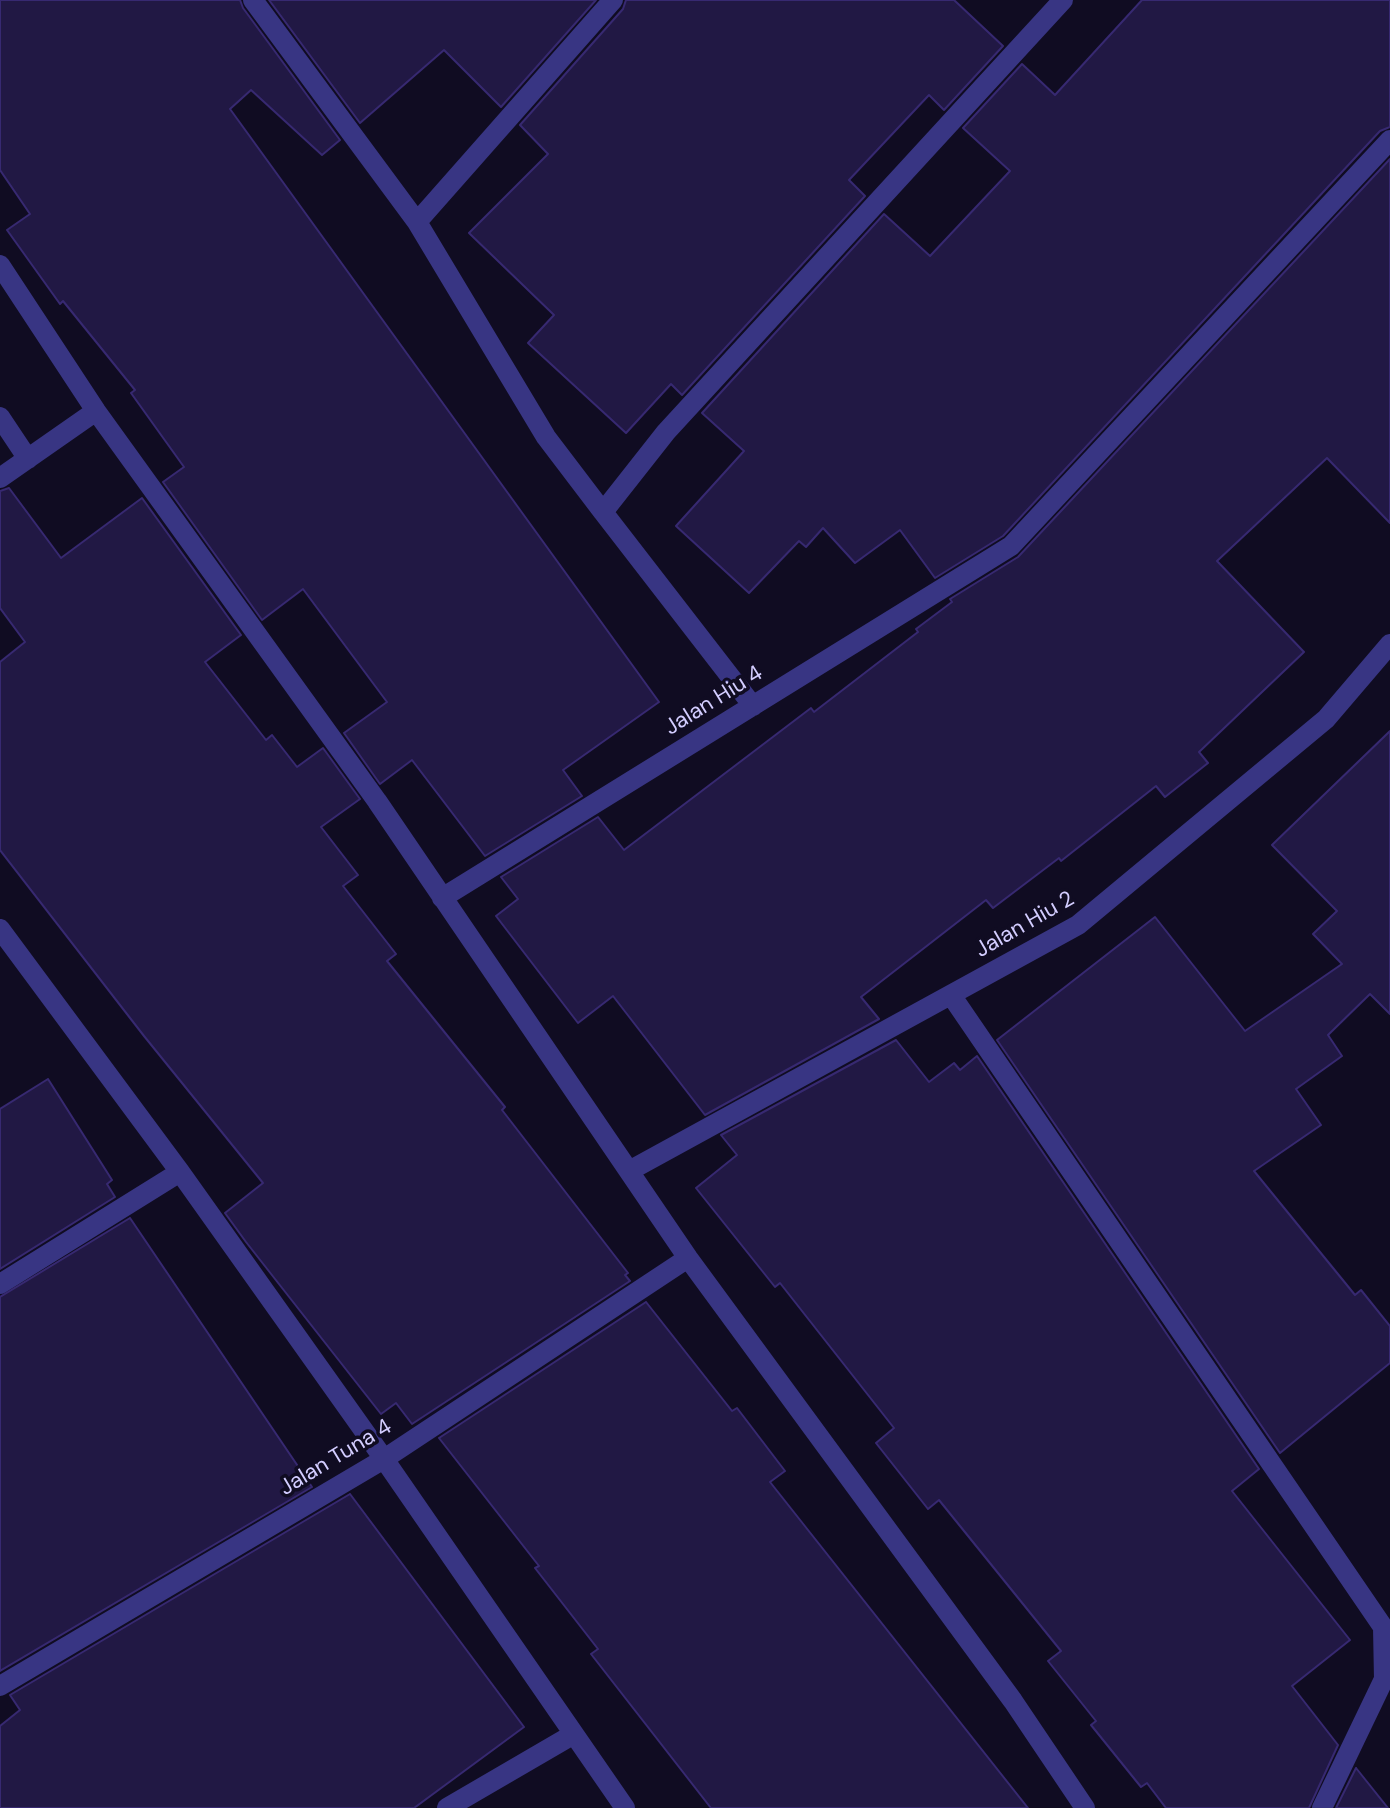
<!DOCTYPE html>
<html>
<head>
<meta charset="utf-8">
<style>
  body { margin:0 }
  canvas { display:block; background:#100c22 }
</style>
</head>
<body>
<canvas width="1390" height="1808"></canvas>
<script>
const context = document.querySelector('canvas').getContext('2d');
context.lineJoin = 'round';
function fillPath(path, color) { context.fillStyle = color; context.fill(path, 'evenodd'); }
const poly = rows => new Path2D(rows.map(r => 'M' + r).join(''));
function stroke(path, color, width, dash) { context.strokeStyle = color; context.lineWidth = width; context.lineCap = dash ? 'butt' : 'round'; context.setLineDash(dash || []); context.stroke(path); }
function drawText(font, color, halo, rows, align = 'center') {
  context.font = font + ' "DM Sans",sans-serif'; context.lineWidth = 7; context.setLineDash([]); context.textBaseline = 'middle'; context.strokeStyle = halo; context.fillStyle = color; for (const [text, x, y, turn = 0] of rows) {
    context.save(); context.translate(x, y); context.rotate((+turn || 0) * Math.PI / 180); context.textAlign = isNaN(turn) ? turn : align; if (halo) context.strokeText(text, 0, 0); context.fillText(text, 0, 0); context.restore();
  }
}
const building = poly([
  [0,0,240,0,243,8,340,140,322,155,251,90,230,109,659,702,563,770,582,796,485,856,412,760,380,784,344,733,387,702,303,589,262,620,163,482,184,467,131,393,135,390,63,301,60,304,7,230,30,214,0,170,0,0],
  [269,0,596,0,501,107,444,50,360,123,269,0],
  [626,0,954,0,1003,46,944,110,929,95,849,180,865,196,682,395,671,384,626,433,528,343,554,315,469,233,548,154,520,125,623,9,626,0],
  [1142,0,1390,0,1390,127,1380,131,1003,536,935,578,900,530,855,563,823,528,806,547,799,541,749,593,676,526,744,451,702,413,884,214,930,256,1010,171,963,128,1022,64,1055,95,1142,0],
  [1390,159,1390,523,1327,458,1217,561,1304,652,1199,752,1208,763,1165,797,1156,786,1061,861,1059,858,993,908,986,900,861,997,879,1019,705,1115,613,996,578,1023,496,916,518,899,501,877,598,817,624,850,811,708,814,712,918,632,916,629,952,602,950,599,1018,557,1390,159],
  [9,488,61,558,142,498,241,635,205,662,266,740,272,735,297,767,323,748,360,799,321,827,358,875,343,886,396,954,387,961,505,1107,502,1110,628,1273,625,1275,630,1281,412,1424,396,1403,381,1414,246,1242,225,1213,263,1183,144,1036,0,850,0,662,25,642,0,608,0,491,9,488],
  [1390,731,1390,1014,1370,994,1328,1035,1342,1056,1296,1089,1321,1125,1254,1171,1355,1295,1361,1290,1390,1326,1390,1363,1280,1453,997,1040,1155,917,1245,1031,1342,964,1313,934,1337,911,1272,845,1390,731],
  [896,1040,929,1082,954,1063,960,1070,977,1056,1259,1469,1232,1491,1350,1640,1292,1686,1338,1745,1309,1808,1166,1808,1147,1783,1141,1787,1091,1725,1096,1721,1048,1661,1061,1651,939,1500,928,1509,876,1443,894,1428,780,1283,775,1287,696,1188,737,1155,721,1135,896,1040],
  [48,1079,112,1180,107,1184,115,1197,0,1269,0,1109,48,1079],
  [130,1218,312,1487,0,1671,0,1297,130,1218],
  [646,1302,732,1411,737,1408,785,1471,770,1482,1028,1808,711,1808,591,1654,598,1649,535,1568,539,1566,439,1438,646,1302],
  [350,1494,524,1727,414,1808,0,1808,0,1726,20,1710,10,1695,350,1494],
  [1356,1768,1388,1808,1336,1808,1356,1768]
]);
fillPath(building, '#211844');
stroke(building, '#372971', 2);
stroke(poly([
  [253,0,417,222,546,437,603,512,666,432,1063,0],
  [417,222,613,0],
  [0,265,96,411,377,801,688,1258,1013,1701,1085,1808],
  [0,417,28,459],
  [0,478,96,411],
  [603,512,753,706],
  [442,898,1011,546,1390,140],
  [0,929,180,1172,384,1459,625,1808],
  [951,995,1383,1627,1384,1679,1322,1808],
  [629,1171,1078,925,1326,719,1390,644],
  [0,1284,180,1172],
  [0,1686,384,1459,688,1258],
  [447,1808,574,1734]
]), '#383583', 20);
drawText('22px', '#d3cdff', '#100c22', [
  ["Jalan Hiu 4",714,701,-32],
  ["Jalan Hiu 2",1025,925,-30],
  ["Jalan Tuna 4",336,1458,-31]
]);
</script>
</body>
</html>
